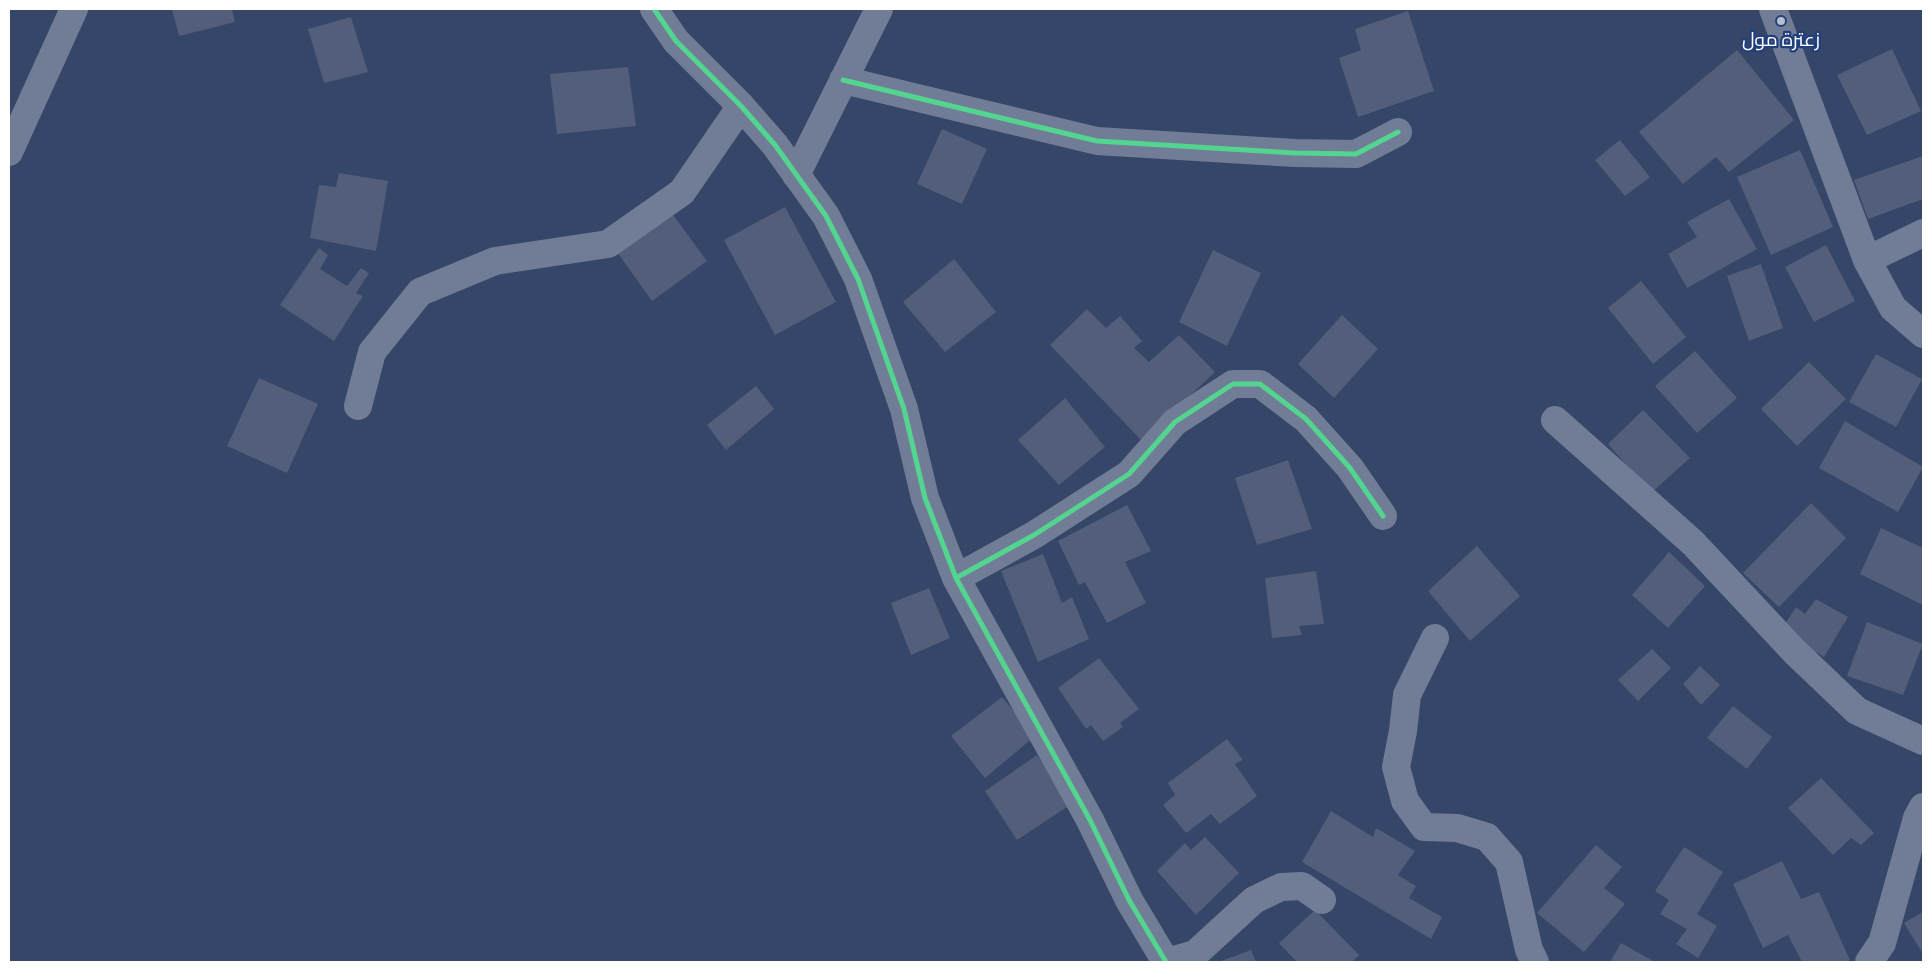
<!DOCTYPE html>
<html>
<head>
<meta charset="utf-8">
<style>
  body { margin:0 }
  #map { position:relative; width:1932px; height:971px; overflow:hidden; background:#364668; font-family:Commissioner,sans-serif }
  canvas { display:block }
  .frame { position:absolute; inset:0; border:10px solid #fff; pointer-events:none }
</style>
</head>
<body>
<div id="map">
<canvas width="1932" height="971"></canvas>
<div class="frame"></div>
</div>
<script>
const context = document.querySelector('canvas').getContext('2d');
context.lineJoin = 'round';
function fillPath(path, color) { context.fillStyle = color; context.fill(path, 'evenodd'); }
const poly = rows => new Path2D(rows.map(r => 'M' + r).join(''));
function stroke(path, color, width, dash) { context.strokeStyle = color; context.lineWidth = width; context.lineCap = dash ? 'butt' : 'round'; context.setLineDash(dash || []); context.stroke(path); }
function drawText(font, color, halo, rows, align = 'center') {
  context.font = font + ' Commissioner,Cairo,sans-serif'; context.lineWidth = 4.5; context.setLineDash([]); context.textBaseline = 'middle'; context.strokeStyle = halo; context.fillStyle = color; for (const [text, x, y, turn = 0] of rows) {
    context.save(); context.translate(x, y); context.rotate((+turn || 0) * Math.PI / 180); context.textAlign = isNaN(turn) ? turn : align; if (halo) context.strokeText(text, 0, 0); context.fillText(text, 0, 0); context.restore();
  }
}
fillPath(poly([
  [172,9,232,9,235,22,179,36],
  [1408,11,1434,91,1358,117,1339,58,1361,50,1355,29],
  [351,17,368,72,324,83,308,29],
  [1892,49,1921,111,1867,135,1837,75],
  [1737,50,1794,120,1729,172,1716,157,1683,184,1639,132],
  [628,67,636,126,557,134,550,74],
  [942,129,987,149,962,204,917,184],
  [1620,140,1650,177,1625,196,1595,160],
  [1800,150,1833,227,1771,255,1737,177],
  [1923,156,1923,199,1868,219,1854,180],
  [339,173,388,181,376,251,310,238,319,185,336,187],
  [1729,199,1757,249,1687,288,1668,254,1697,237,1687,222],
  [785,207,836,302,775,335,724,240],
  [671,212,707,261,652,301,617,252],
  [1826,245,1855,301,1814,322,1785,267],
  [319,248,328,255,320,269,347,286,361,268,369,273,356,293,363,296,334,341,280,305],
  [1213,250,1261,273,1227,346,1179,322],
  [954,259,996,312,945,352,903,302],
  [1761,264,1783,328,1749,341,1727,276],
  [1641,281,1686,337,1653,364,1608,308],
  [1087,309,1106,328,1120,316,1142,341,1134,348,1149,362,1179,335,1215,372,1142,441,1050,345],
  [1342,315,1378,349,1334,398,1298,364],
  [1695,351,1737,398,1697,433,1655,386],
  [1876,354,1922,379,1896,427,1849,402],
  [1809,362,1846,399,1797,446,1761,409],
  [259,378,318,404,287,473,227,446],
  [756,386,774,409,726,450,707,425],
  [1065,398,1105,447,1059,485,1018,440],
  [1643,410,1690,458,1651,493,1608,444],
  [1845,421,1923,467,1898,512,1819,468],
  [1288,460,1312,529,1257,545,1235,478],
  [1811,503,1846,538,1779,607,1743,573],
  [1127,505,1151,551,1125,562,1146,603,1107,623,1085,582,1079,585,1058,541],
  [1881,528,1923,548,1923,605,1860,574],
  [1477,546,1520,596,1470,641,1428,591],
  [1669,552,1705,586,1668,628,1632,595],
  [1043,554,1062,603,1072,597,1089,639,1038,662,1001,571],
  [1316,571,1324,624,1299,626,1302,635,1272,638,1265,578],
  [929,588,950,638,911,655,891,603],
  [1816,599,1848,617,1824,657,1781,630,1796,607,1805,614],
  [1867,622,1923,644,1903,695,1847,676],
  [1652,649,1671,668,1638,701,1618,680],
  [1099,658,1139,709,1120,723,1123,727,1103,741,1091,725,1086,729,1058,688],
  [1700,666,1720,685,1701,705,1683,684],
  [1002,697,1035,736,985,778,951,736],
  [1733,706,1772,737,1747,769,1707,738],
  [1227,739,1243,760,1235,764,1257,796,1220,824,1211,814,1186,833,1163,805,1175,795,1168,783],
  [1037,755,1070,805,1017,840,985,791],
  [1821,778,1874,833,1861,845,1851,838,1833,855,1788,808],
  [1331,811,1373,837,1376,828,1415,851,1398,875,1416,886,1409,898,1442,917,1431,939,1302,862],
  [1205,837,1239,873,1196,915,1157,871,1185,843,1191,850],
  [1596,845,1622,867,1604,888,1625,904,1584,952,1537,913],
  [1684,847,1723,872,1697,914,1717,926,1698,958,1676,944,1687,929,1660,914,1669,900,1655,891],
  [1782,861,1801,899,1819,892,1850,960,1846,962,1802,962,1788,935,1763,948,1733,884],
  [1315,910,1359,955,1352,962,1297,962,1279,943],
  [1923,912,1923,954,1904,923],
  [1621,943,1655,962,1610,962],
  [1251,950,1256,962,1218,962]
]), '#525e7a');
stroke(poly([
  [654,9,676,41,741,106,775,145,826,216,858,279,904,409,925,498,956,578,1090,820,1129,900,1166,962],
  [1773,9,1867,260,1893,308,1923,334],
  [843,80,1097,141,1295,153,1356,154,1398,132],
  [9,152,74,9],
  [796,175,879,9],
  [1867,260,1923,233],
  [358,406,372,352,420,292,495,261,608,244,682,192,741,106],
  [1555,420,1693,543,1794,651,1857,711,1923,741],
  [956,578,1034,535,1129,474,1175,422,1233,384,1260,384,1306,419,1350,468,1383,516],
  [1435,638,1407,695,1403,731,1396,767,1405,801,1424,827,1457,828,1487,837,1509,862,1529,950,1535,962],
  [1167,962,1195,954,1254,900,1281,887,1302,886,1322,900],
  [1869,962,1882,943,1917,818,1923,807]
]), '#717d97', 28);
stroke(poly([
  [654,9,676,41,741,106,775,145,826,216,858,279,904,409,925,498,956,578,1090,820,1129,900,1166,962],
  [843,80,1097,141,1295,153,1356,154,1398,132],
  [956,578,1034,535,1129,474,1175,422,1233,384,1260,384,1306,419,1350,468,1383,516]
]), '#53d58f', 5);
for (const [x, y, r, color] of [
  [1781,21,5,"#b9beca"]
]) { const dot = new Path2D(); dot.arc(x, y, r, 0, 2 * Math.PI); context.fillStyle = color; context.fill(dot); stroke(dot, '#213e7d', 2); }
drawText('19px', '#fff', '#213e7d', [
  ["زعترة مول",1781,40]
]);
</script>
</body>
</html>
